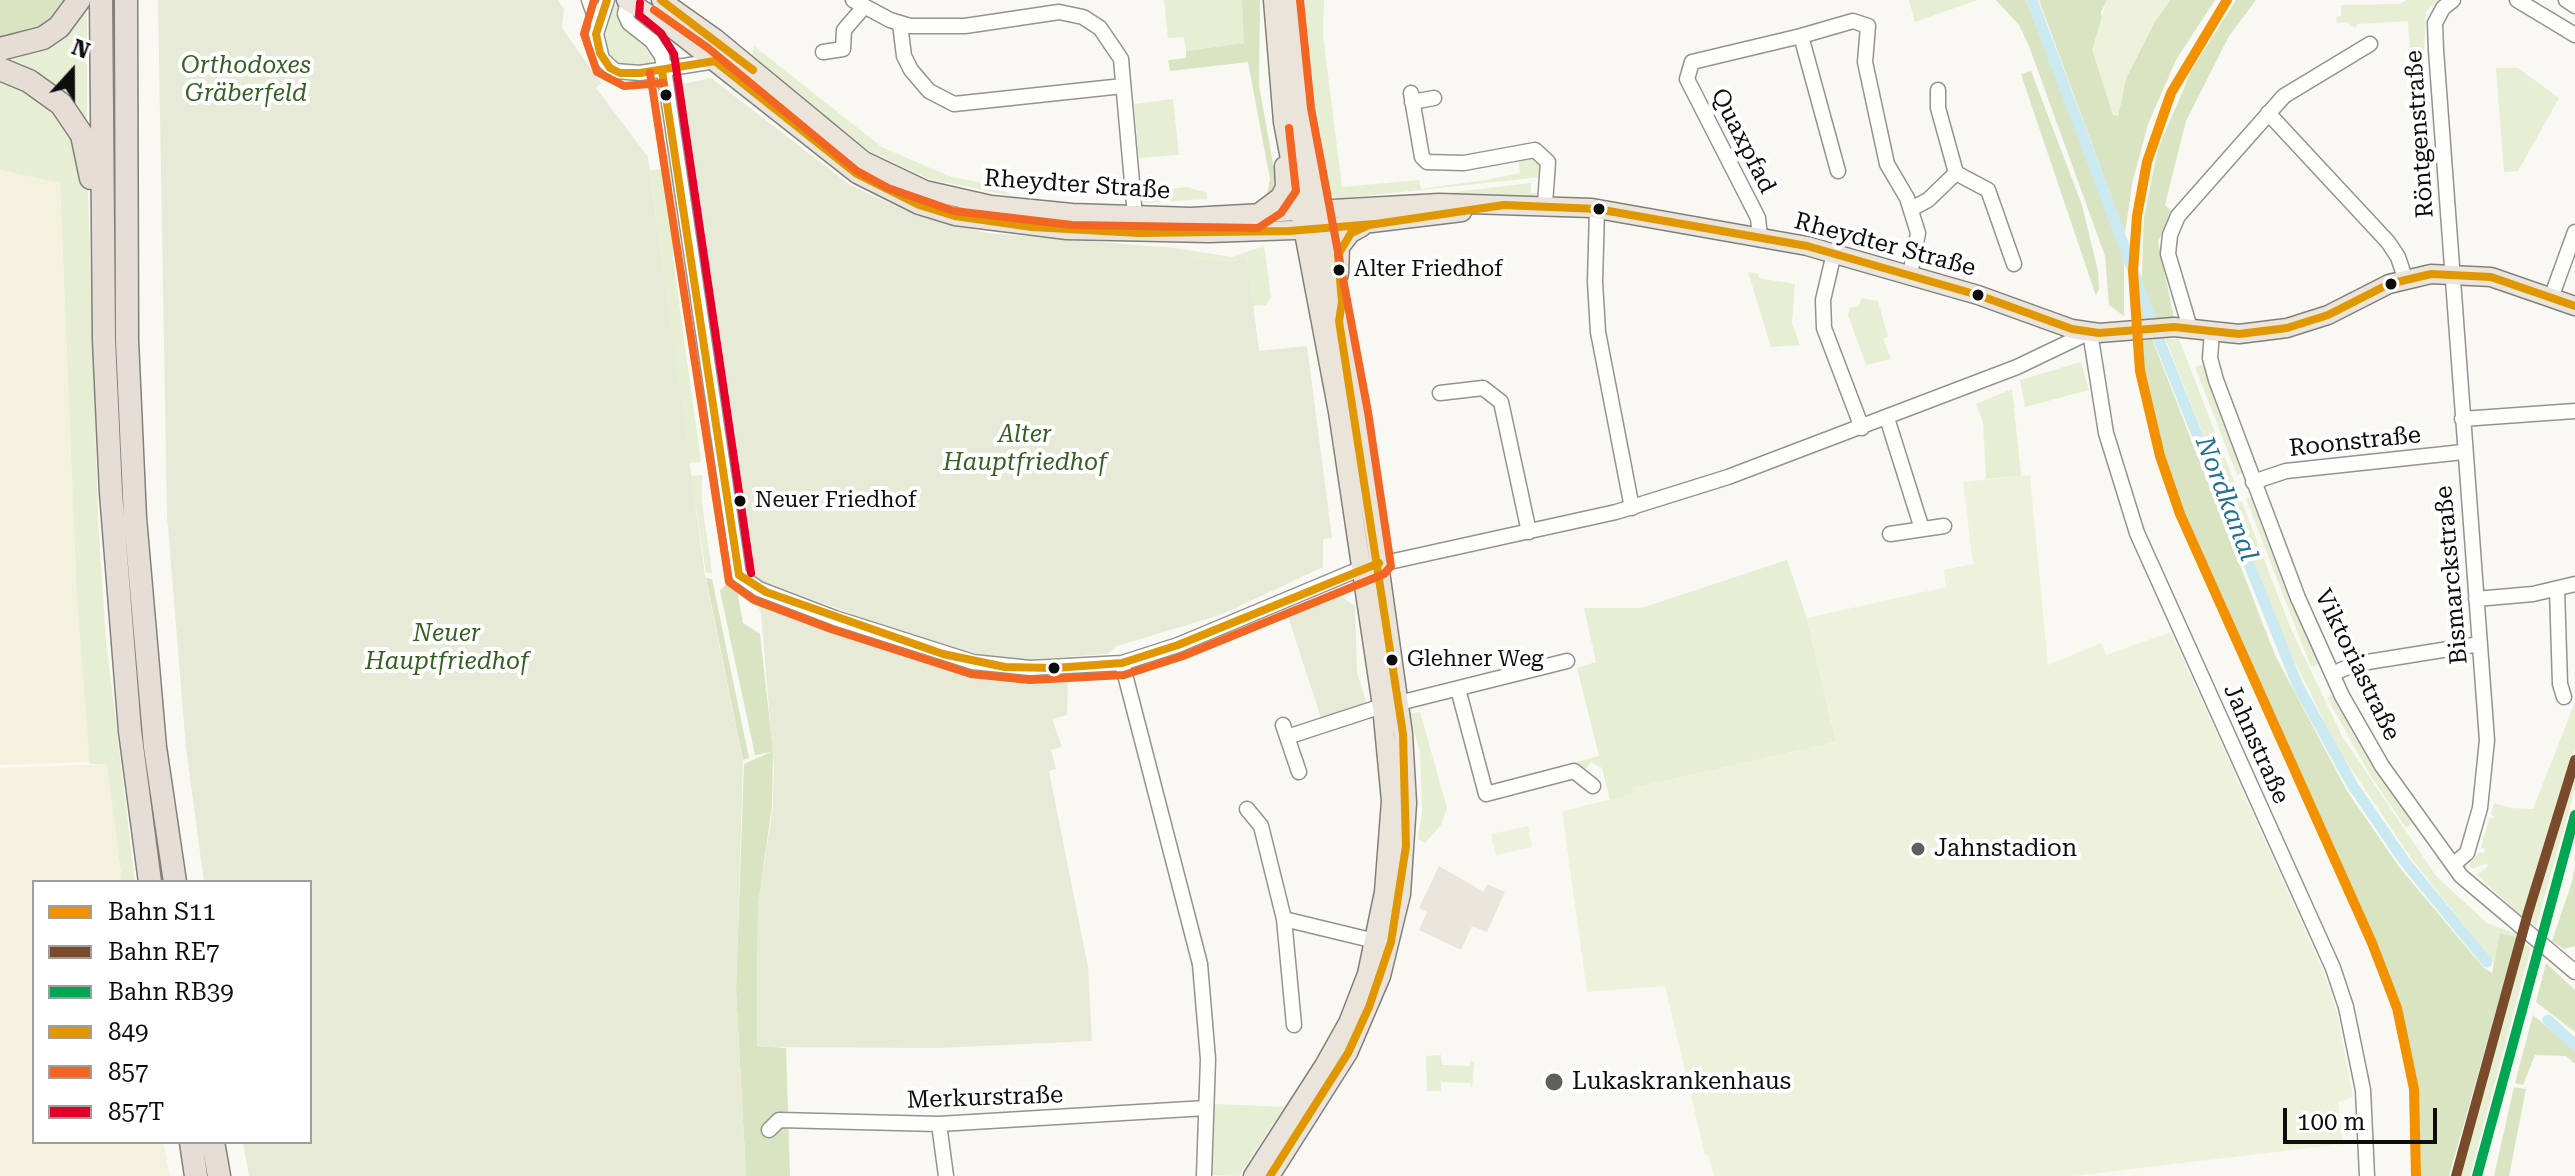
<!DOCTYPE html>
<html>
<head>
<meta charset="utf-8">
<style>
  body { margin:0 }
  #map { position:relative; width:2575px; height:1176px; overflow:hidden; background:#faf8f2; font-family:"Roboto Serif",serif }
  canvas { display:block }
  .legend { position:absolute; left:32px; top:880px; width:280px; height:264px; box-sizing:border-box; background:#fff; border:2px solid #9e9e9e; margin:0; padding:10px 14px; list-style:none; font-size:24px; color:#0d0d0d }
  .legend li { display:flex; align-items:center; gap:16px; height:40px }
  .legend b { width:40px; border:2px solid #9e9e9e }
  .north { position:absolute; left:32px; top:32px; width:80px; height:80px; -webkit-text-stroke:6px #fff; paint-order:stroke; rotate:21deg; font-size:22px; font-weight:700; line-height:32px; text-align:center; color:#0d0d0d }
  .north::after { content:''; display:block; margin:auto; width:28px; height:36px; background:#0d0d0d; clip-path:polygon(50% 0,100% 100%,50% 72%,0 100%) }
  .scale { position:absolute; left:2283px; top:1108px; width:154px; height:36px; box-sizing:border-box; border:4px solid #0d0d0d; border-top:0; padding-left:10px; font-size:24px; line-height:28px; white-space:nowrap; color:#0d0d0d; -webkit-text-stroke:6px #fff; paint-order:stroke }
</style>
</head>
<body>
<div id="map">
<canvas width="2575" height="1176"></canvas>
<ul class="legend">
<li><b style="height:10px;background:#f39200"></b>Bahn S11</li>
<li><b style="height:10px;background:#7a4b2a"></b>Bahn RE7</li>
<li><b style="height:10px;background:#00a651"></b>Bahn RB39</li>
<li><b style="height:10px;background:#e09701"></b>849</li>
<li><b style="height:10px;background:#f26522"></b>857</li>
<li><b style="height:10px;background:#e4002b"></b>857T</li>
</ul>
<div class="north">N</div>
<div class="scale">100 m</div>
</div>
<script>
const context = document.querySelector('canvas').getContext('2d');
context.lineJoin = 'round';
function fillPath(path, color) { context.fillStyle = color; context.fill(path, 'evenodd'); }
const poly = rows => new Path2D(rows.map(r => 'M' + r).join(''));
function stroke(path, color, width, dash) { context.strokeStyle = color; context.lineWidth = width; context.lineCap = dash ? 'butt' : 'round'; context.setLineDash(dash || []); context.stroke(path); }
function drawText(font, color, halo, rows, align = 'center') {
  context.font = font + ' "Roboto Serif",serif'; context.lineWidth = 8; context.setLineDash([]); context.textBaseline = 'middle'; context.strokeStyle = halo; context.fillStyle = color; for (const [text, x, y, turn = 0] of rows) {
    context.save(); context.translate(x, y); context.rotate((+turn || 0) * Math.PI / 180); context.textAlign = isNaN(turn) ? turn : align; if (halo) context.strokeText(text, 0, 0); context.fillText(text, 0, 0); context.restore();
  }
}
fillPath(poly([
  [0,170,60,183,77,601,90,762,0,765],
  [107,764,122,882,34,882,34,1142,163,1142,170,1176,0,1176,0,768]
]), '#f5f1df');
fillPath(poly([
  [87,0,87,133,0,64,0,55],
  [1164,0,1242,0,1245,43,1186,51,1184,37,1168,38],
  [1300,0,1324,0,1323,35,1342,187,1419,180,1421,189,1486,180,1520,173,1518,156,1528,154,1542,164,1541,177,1336,199,1328,190,1318,113,1307,93],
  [1909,0,1977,0,1915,22],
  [2407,0,2438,0,2426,12,2424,49,2410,49,2408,21,2358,24,2355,28,2347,22,2337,23,2336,17,2341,16,2341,5,2399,4],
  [613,4,618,6,626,29,648,45,654,57,649,66,633,69,611,63,601,35],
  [754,46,882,147,951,177,996,185,1012,196,929,179,871,152,816,111,752,54],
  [2496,68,2518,68,2559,98,2518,171,2504,172],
  [0,74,67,118,88,187,98,519,106,640,135,882,122,882,107,764,90,764,77,601,60,183,0,170],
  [1173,99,1179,155,1139,158,1134,104],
  [664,169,673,228,673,258,701,462,689,463,650,170],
  [1531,183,1531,193,1538,193,1532,198,1421,196],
  [1187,187,1207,193,1207,199,1144,203,1144,192],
  [1264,246,1271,297,1266,305,1253,306,1247,257,1231,261,1193,259,1176,248,1232,257],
  [1748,272,1759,274,1759,278,1795,284,1792,323,1800,345,1771,347],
  [1862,298,1878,301,1888,337,1883,339,1891,359,1866,365,1848,315,1850,308,1859,306],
  [2165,338,2179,339,2291,629,2342,736,2436,876,2487,923,2517,934,2517,937,2500,933,2494,963,2411,858,2338,749,2288,648],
  [2081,362,2089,390,2025,407,2020,380],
  [2206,363,2209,382,2239,463,2243,462,2246,472,2237,475,2195,367],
  [2012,389,2021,476,1986,479,1983,422,1976,404],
  [702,475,702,502,712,573,706,573,691,476],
  [2254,496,2292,600,2323,662,2311,667,2246,499],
  [1787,560,1807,619,1836,742,1633,788,1634,794,1610,800,1602,768,1591,762,1585,770,1573,763,1599,756,1577,668,1596,662,1584,608,1641,608],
  [2336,693,2377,770,2409,818,2415,821,2406,828,2370,775,2327,698],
  [2575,702,2575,748,2522,917,2477,875,2488,866,2486,863,2473,869,2469,865,2479,852,2484,853,2485,849,2481,847,2489,819,2495,817,2491,814,2494,803,2511,808,2533,809],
  [1420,712,1447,808,1441,825,1425,843,1418,839,1422,811,1420,752,1409,714],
  [2575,771,2575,789,2536,927,2530,921],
  [2524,943,2531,948,2470,1176,2460,1176],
  [1441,1055,1442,1065,1470,1066,1470,1060,1474,1063,1472,1088,1470,1083,1441,1082,1441,1091,1427,1091,1426,1056],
  [1215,1104,1284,1107,1239,1176,1208,1175,1210,1107]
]), '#e6eed4');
fillPath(poly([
  [0,0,69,0,43,29,0,42],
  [1242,0,1260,0,1259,85,1275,175,1272,191,1266,199,1270,179,1248,62,1170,71,1168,60,1186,58,1186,51,1244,43],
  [1996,0,2026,0,2124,257,2124,316,2109,305,2105,256,2029,46,2019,25],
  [2039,0,2107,0,2101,12,2118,116,2126,78,2155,21,2170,0,2215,0,2176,60,2148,124,2132,184,2125,234],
  [2236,0,2256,0,2229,36,2186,121,2165,205,2173,213,2158,241,2174,318,2140,321,2144,217,2158,149,2192,69],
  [2031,71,2082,205,2098,271,2099,289,2096,296,2021,74],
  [2152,339,2275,655,2347,791,2400,868,2483,967,2492,973,2500,933,2517,937,2449,1176,2421,1176,2418,1088,2401,1006,2379,947,2184,513,2164,456,2144,371,2141,341],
  [706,578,712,579,749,758,743,760],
  [726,584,737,590,743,623,760,634,773,751,772,806,758,906,757,1046,786,1048,790,1176,746,1176,736,990,744,764,771,752,755,755,720,591],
  [2575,864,2575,946,2564,949,2552,941,2572,882],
  [2546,963,2575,990,2575,1032,2536,1002],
  [2533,1015,2575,1051,2575,1064,2566,1056,2535,1055,2523,1085,2515,1083],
  [2514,1087,2526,1089,2509,1176,2494,1176]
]), '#d8e4c2');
fillPath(poly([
  [158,0,558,0,564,9,562,28,601,83,596,88,648,157,705,576,743,762,736,990,746,1176,249,1176,243,1142,310,1142,310,882,204,882,186,748,167,515],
  [711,78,850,185,915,215,987,233,1176,248,1193,259,1231,261,1247,257,1259,351,1307,346,1332,538,1323,539,1323,567,1220,615,1117,646,1108,654,1018,660,957,650,851,616,850,613,751,577,744,566,735,507,738,506,680,134,683,133,672,86],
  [1332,595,1341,596,1355,606,1357,672,1367,705,1321,718,1287,613],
  [755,598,944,661,1005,673,1068,674,1067,715,1052,719,1062,747,1051,750,1056,769,1049,771,1088,967,1092,1041,937,1048,757,1047,758,906,773,806,774,768,761,613]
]), '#e7ead7');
fillPath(poly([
  [2107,0,2170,0,2155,21,2126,78,2118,116,2113,115,2092,50],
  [2030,475,2048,665,2101,643,2106,655,2171,632,2323,970,2336,1009,2353,1097,2338,1102,2343,1144,2073,1176,1714,1176,1708,1155,1705,1155,1665,986,1587,992,1562,811,1633,794,1632,788,1836,742,1807,618,1946,587,1944,570,1973,564,1963,482],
  [1528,826,1532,847,1496,855,1491,834]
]), '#eef2dd');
fillPath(poly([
  [1439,866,1484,892,1487,884,1505,892,1487,932,1472,926,1461,950,1419,930,1427,912,1419,908]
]), '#eae6de');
stroke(poly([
  [2032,0,2159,340,2298,686,2353,786,2405,862,2487,962],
  [2548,1020,2575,1045]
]), '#cbe9f1', 11);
const minor = poly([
  [589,0,597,23],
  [607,0,596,34,602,59,615,71,640,73,715,61],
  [628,0,625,14,629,23,652,41,662,56,739,575,759,589,835,618,973,662,1030,668,1122,663,1178,645,1362,568,1616,512,1728,477,2017,367,2090,332,2106,433,2137,533,2333,968,2346,1007,2363,1090,2367,1176],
  [853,0,890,20,910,26,965,26,1059,12,1083,17,1100,28,1121,59,1135,216],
  [2517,0,2575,35],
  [2566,0,2575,6],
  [900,24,904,56,911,70,929,91,954,104,1123,86],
  [1801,36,1853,21,1868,26,1865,62,1887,164,1907,198,1918,233,1910,275],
  [823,52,843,49,844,30,863,8],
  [1938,90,1938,108,1956,173],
  [1411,93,1422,157,1427,162,1464,163,1535,150,1548,162,1545,204],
  [1412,102,1434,98],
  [2268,113,2388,242,2398,257,2405,278],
  [1956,173,1988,190,2014,264],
  [1597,209,1595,282,1598,332,1632,508],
  [1911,209,1928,200,1956,173],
  [1760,237,1758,218,1687,79,1692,62,1801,36,1838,171],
  [1834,253,1823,300,1824,328,1862,428],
  [2551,298,2575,232],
  [2190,328,2168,254,2170,235,2178,216,2284,96,2370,44],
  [2212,332,2210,358,2216,380,2298,598,2342,696,2382,766,2461,876,2575,972],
  [1440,393,1483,388,1501,402,1529,532],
  [1887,418,1922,529],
  [2462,419,2575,411],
  [2253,482,2286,471,2463,452],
  [1890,534,1944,526],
  [2557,589,2560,684,2564,697],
  [2476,599,2533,594,2575,584],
  [1122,663,1200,964,1208,1059,1204,1176],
  [2332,674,2355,664,2480,644],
  [1458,689,1486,794,1574,771,1593,786],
  [1399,703,1567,661],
  [1283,725,1299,772],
  [1287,737,1382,706],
  [1247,809,1261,826,1284,919,1294,1025],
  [2453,865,2467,853,2480,808,2487,740,2436,50,2435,23,2443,8,2453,0],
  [1284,919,1375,941],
  [939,1124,946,1176],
  [769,1130,779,1120,939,1124,1206,1108]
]);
const major = poly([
  [626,0,673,29,857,174,919,205,955,216,1067,230,1209,233,1322,229,1462,212],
  [661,0,715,38,864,161,925,190,991,205,1072,213,1191,217,1439,203,1592,208,1807,246,1978,295,2072,329,2099,333,2174,327,2239,334,2287,328,2328,315,2389,284,2431,274,2491,277,2575,306],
  [1256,215,1280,197,1285,187,1284,166],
  [1339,274,1340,247,1351,233,1362,227],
  [1253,1176,1325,1064,1348,1023,1367,974,1384,892,1391,801,1382,706,1338,412,1283,122,1273,0],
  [1270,1176,1348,1053,1381,976,1401,894,1407,803,1403,734,1375,536,1356,414,1299,110,1288,0]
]);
const highway = poly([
  [101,0,104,340,111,493,130,731,150,882],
  [126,0,127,340,135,518,155,747,175,882],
  [0,49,43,38,59,27,79,0],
  [0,69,29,81,61,104,82,135,91,178],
  [191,1142,196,1176],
  [213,1142,219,1176]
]);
stroke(minor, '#949390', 17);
stroke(major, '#81807d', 21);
stroke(highway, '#81807d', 25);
stroke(minor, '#fefefd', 14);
stroke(major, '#eae4da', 18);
stroke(highway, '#e7ddd7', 22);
stroke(poly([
  [607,0,596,34,600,53,610,68,620,73,640,73,715,61,857,174,919,205,955,216,1032,227,1139,233,1289,231,1374,224],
  [661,0,753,70],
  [662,71,739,575],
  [739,575,766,592,943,654,1005,667,1055,668,1122,663,1178,645,1379,563],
  [1270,1176,1348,1053,1369,1007,1391,942,1406,846,1403,734,1339,321,1342,302,1338,255,1351,233,1369,225,1504,205,1597,209,1807,246,1978,295,2072,329,2099,333,2174,327,2239,334,2287,328,2328,315,2389,284,2431,274,2491,277,2575,306]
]), '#e09701', 8);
stroke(poly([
  [594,0,584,34,597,72,624,86,663,83],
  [654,10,708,48,857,171,888,188,954,211,1072,225,1258,228,1281,213,1296,191,1289,128],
  [650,73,729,582,754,600,831,629,971,674,1030,680,1124,675,1183,656,1384,574,1391,566,1368,412,1311,108,1300,0]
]), '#f26522', 8);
stroke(poly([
  [640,3,639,15,661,33,674,54,751,573]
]), '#e4002b', 8);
stroke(poly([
  [2227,0,2171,93,2147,162,2137,216,2133,271,2140,371,2160,456,2180,514,2372,943,2397,1008,2414,1089,2416,1176]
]), '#f39200', 10);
stroke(poly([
  [2456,1176,2528,913,2575,760]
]), '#7a4b2a', 10);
stroke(poly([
  [2477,1176,2575,815]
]), '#00a651', 10);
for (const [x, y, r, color] of [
  [666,95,7,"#0d0d0d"],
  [1599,209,7,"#0d0d0d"],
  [1339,270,7,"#0d0d0d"],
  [2391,284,7,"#0d0d0d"],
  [1978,295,7,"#0d0d0d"],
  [740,501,7,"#0d0d0d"],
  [1392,660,7,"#0d0d0d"],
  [1054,668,7,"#0d0d0d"],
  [1918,849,8,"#605f5d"],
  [1554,1082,10,"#605f5d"]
]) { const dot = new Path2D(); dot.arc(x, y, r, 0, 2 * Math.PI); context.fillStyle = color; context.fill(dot); stroke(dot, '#fff', 3); }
drawText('22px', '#0d0d0d', '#fff', [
  ["Alter Friedhof",1354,270],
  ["Neuer Friedhof",755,501],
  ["Glehner Weg",1407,660]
], 'left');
drawText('italic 24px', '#365f23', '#fff', [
  ["Orthodoxes",246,66],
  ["Gräberfeld",246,94],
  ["Alter",1025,435],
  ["Hauptfriedhof",1025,463],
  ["Neuer",447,634],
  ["Hauptfriedhof",447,662]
]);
drawText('24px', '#0d0d0d', '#fff', [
  ["Röntgenstraße",2420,134,-94],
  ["Quaxpfad",1743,141,63],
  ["Rheydter Straße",1077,185,4],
  ["Rheydter Straße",1885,245,15],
  ["Roonstraße",2355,442,-6],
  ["Bismarckstraße",2452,575,-95],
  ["Viktoriastraße",2357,665,64],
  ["Jahnstraße",2256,744,66],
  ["Merkurstraße",985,1098,-2]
]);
drawText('24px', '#0d0d0d', '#fff', [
  ["Jahnstadion",1934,849],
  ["Lukaskrankenhaus",1572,1082]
], 'left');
drawText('italic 26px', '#216f94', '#fff', [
  ["Nordkanal",2226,499,69]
]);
</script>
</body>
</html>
